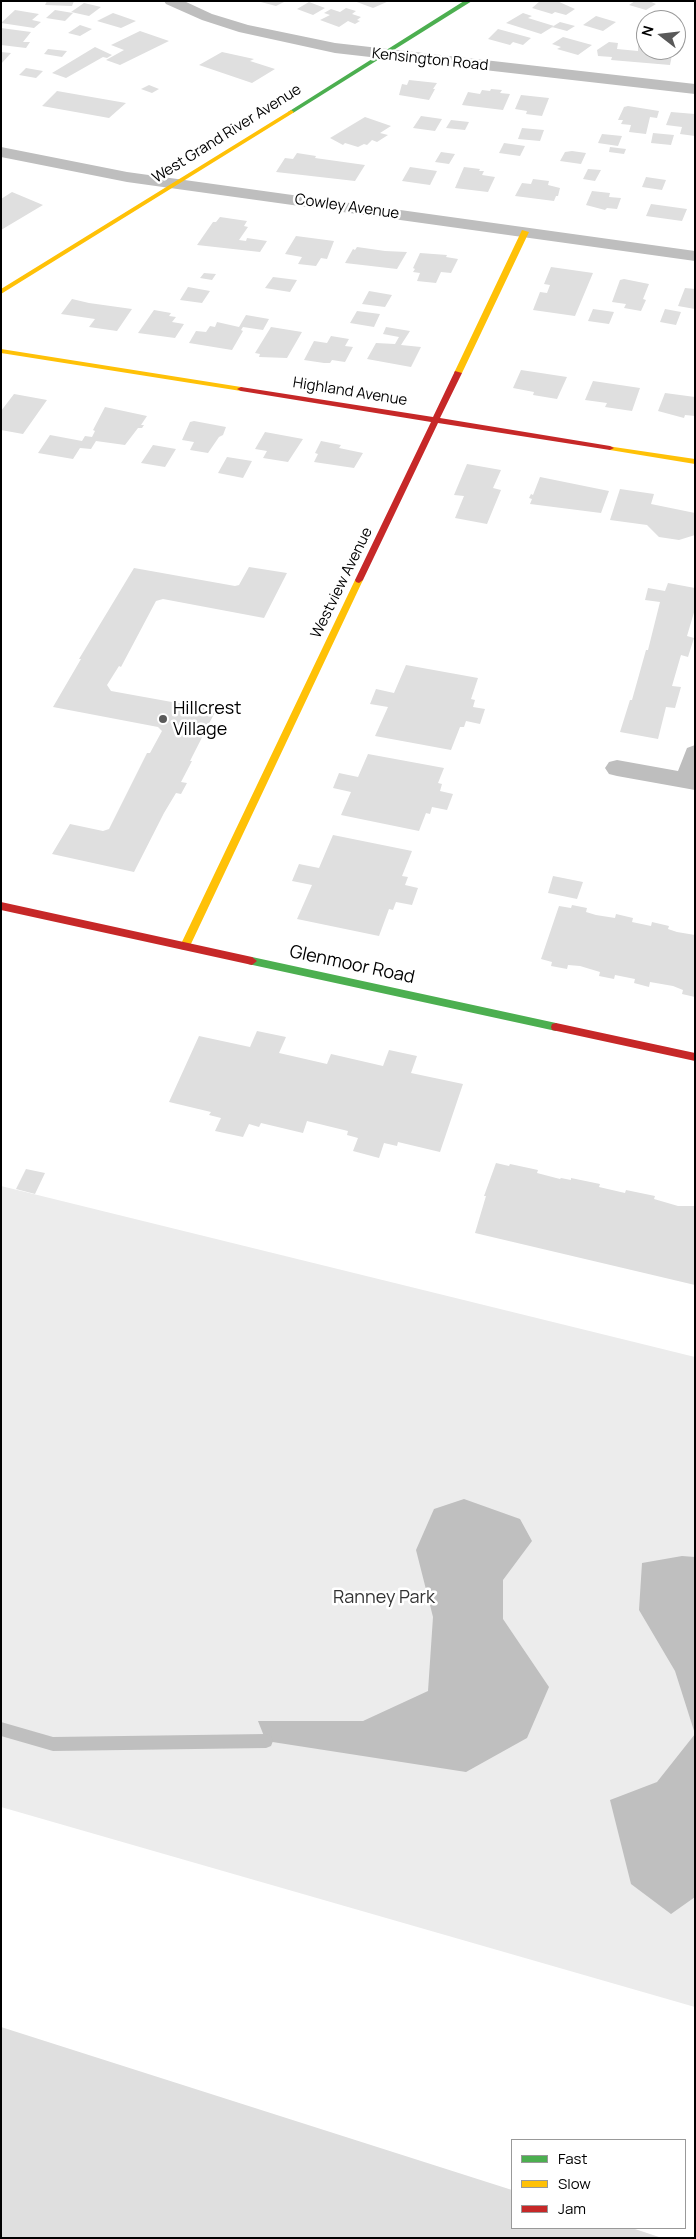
<!DOCTYPE html>
<html>
<head>
<meta charset="utf-8">
<style>
  body { margin:0 }
  #map { position:relative; width:696px; height:2239px; overflow:hidden; background:#fff; font-family:Manrope,sans-serif }
  canvas { display:block }
  .frame { position:absolute; inset:0; border:2px solid #000; pointer-events:none }
  .legend { position:absolute; left:511px; top:2139px; width:175px; height:90px; box-sizing:border-box; background:#fff; border:1px solid #999; margin:0; padding:6px 9px; list-style:none; font-size:15px; color:#000 }
  .legend li { display:flex; align-items:center; gap:10px; height:25px }
  .legend b { width:25px; border:1px solid #999 }
  .north { position:absolute; left:636px; top:10px; width:50px; height:50px; box-sizing:border-box; background:#fff; border:1px solid #999; border-radius:50%; rotate:286deg; font-size:14px; font-weight:700; line-height:20px; text-align:center; color:#000 }
  .north::after { content:''; display:block; margin:auto; width:18px; height:22px; background:#595959; clip-path:polygon(50% 0,100% 100%,50% 72%,0 100%) }
</style>
</head>
<body>
<div id="map">
<canvas width="696" height="2239"></canvas>
<div class="frame"></div>
<ul class="legend">
<li><b style="height:6px;background:#4caf50"></b>Fast</li>
<li><b style="height:6px;background:#ffc107"></b>Slow</li>
<li><b style="height:6px;background:#c62828"></b>Jam</li>
</ul>
<div class="north">N</div>
</div>
<script>
const context = document.querySelector('canvas').getContext('2d');
context.lineJoin = 'round';
function fillPath(path, color) { context.fillStyle = color; context.fill(path, 'evenodd'); }
const poly = rows => new Path2D(rows.map(r => 'M' + r).join(''));
function stroke(path, color, width, dash) { context.strokeStyle = color; context.lineWidth = width; context.lineCap = dash ? 'butt' : 'round'; context.setLineDash(dash || []); context.stroke(path); }
function drawText(font, color, halo, rows, align = 'center') {
  context.font = font + ' Manrope,sans-serif'; context.lineWidth = 5; context.setLineDash([]); context.textBaseline = 'middle'; context.strokeStyle = halo; context.fillStyle = color; for (const [text, x, y, turn = 0] of rows) {
    context.save(); context.translate(x, y); context.rotate((+turn || 0) * Math.PI / 180); context.textAlign = isNaN(turn) ? turn : align; if (halo) context.strokeText(text, 0, 0); context.fillText(text, 0, 0); context.restore();
  }
}
fillPath(poly([
  [1,1186,695,1357,695,2007,1,1807]
]), '#ececec');
fillPath(poly([
  [464,1499,520,1519,532,1541,503,1580,503,1619,549,1687,527,1738,466,1772,266,1741,258,1721,363,1721,428,1691,433,1617,416,1550,434,1509],
  [682,1556,695,1557,695,1897,671,1914,631,1884,610,1800,657,1782,695,1734,675,1671,639,1610,642,1563]
]), '#bfbfbf');
fillPath(poly([
  [1,1722,53,1737,266,1734,271,1736,273,1741,271,1746,266,1748,53,1751,1,1736,1,1722]
]), '#bfbfbf');
fillPath(poly([
  [47,1,74,1,72,6,45,5],
  [257,1,286,1,276,6],
  [354,1,389,1,373,8],
  [540,1,557,1,575,9,566,15,555,12,552,14,532,8],
  [635,1,649,1,656,4,646,10,629,5],
  [309,2,325,8,313,15,297,9],
  [84,3,101,7,89,16,71,12],
  [346,8,356,11,352,14,361,17,357,20,360,21,355,24,348,21,339,27,320,20,330,15,324,13,331,9,340,12],
  [15,10,39,14,32,20,41,22,34,28,1,23],
  [55,10,73,13,65,21,46,18],
  [113,13,136,21,121,28,97,21],
  [523,13,532,16,528,18,554,26,541,34,506,23],
  [596,16,616,22,603,31,583,25],
  [560,22,575,26,567,31,552,27],
  [80,25,92,29,80,36,68,33],
  [1,28,31,32,23,42,30,42,26,48,1,45],
  [498,29,531,38,523,45,513,42,510,45,488,39],
  [140,31,169,41,120,65,106,60,124,50,111,45],
  [563,37,592,45,578,55,557,49,561,47,552,44],
  [609,42,618,43,617,49,638,51,638,44,646,44,646,50,673,50,670,65,611,60,612,57,598,56,597,50],
  [95,47,112,55,107,58,103,57,66,78,52,73],
  [48,49,67,51,62,57,44,54],
  [1,52,11,53,1,64],
  [222,52,254,59,250,61,275,69,252,83,199,65],
  [26,68,43,71,36,78,19,75],
  [409,80,437,83,433,89,435,89,429,100,399,95,402,84,407,85],
  [149,85,159,89,152,93,141,89],
  [491,89,502,90,500,93,510,94,503,110,462,105,468,92,480,94,482,90,490,91],
  [57,91,126,103,109,118,42,106],
  [521,95,549,98,542,116,526,114,527,111,515,109],
  [628,106,659,111,657,118,650,117,646,134,629,132,631,125,621,124,623,120,618,120,624,107],
  [671,112,695,114,695,136,680,134,682,127,666,125],
  [421,116,442,119,435,131,413,128],
  [365,117,391,126,380,133,388,135,377,142,372,140,367,145,364,144,358,147,345,143,343,145,330,138],
  [451,120,469,122,465,130,446,128],
  [522,128,544,130,540,141,518,139],
  [653,133,674,135,671,145,651,143],
  [602,134,622,136,618,146,598,143],
  [504,143,525,146,520,156,499,153],
  [610,147,626,149,624,154,609,152],
  [572,151,586,153,581,164,560,161,565,152],
  [441,152,455,154,449,164,435,162],
  [297,153,316,156,315,158,365,165,355,181,276,172,285,158,293,159],
  [410,167,437,171,430,185,402,181],
  [464,167,480,169,479,171,484,171,482,175,495,177,488,192,455,188],
  [588,169,601,170,595,181,583,179],
  [646,177,666,180,662,190,642,187],
  [533,179,549,181,548,185,560,188,558,196,556,196,554,201,515,196,522,183,531,184],
  [592,191,610,193,609,197,621,198,617,209,607,208,605,210,586,205],
  [12,192,43,205,1,230,1,199],
  [651,204,687,209,682,221,646,216],
  [220,217,247,221,244,226,248,227,239,240,246,241,247,238,267,241,260,252,197,245,213,222,216,222],
  [296,236,334,241,327,259,321,258,316,266,298,264,302,257,285,254],
  [357,247,385,251,407,252,397,269,345,263,353,249,355,250],
  [420,253,447,255,446,257,458,259,451,273,441,272,436,283,417,281,420,273,413,272,415,269,413,268],
  [551,267,593,273,575,316,533,310,540,292,547,293,550,285,544,284],
  [204,273,216,274,212,280,200,278],
  [273,277,297,280,290,292,265,288],
  [624,279,649,284,643,299,646,300,641,311,624,308,626,304,612,302,620,280],
  [188,287,210,291,202,303,180,300],
  [685,288,695,289,695,309,678,306],
  [369,291,392,295,385,307,362,304],
  [72,299,89,303,132,309,117,331,89,327,95,319,61,314],
  [593,309,614,312,609,324,588,321],
  [665,309,681,312,676,325,660,322],
  [154,310,171,313,169,316,176,317,172,322,184,324,175,338,138,333],
  [357,311,380,314,374,327,350,323],
  [246,315,269,319,263,330,243,327,241,330,243,331,232,350,189,343,196,331,206,332,210,326,215,327,217,322,239,327],
  [271,327,302,332,287,358,259,357,260,354,255,353],
  [386,327,410,331,401,345,421,347,411,367,367,359,376,343,395,344,399,337,383,334],
  [331,336,349,339,345,346,353,347,345,362,332,360,330,363,324,363,304,360,314,341,327,343],
  [521,370,567,377,557,399,533,395,534,392,513,388],
  [593,381,640,388,632,411,605,407,607,403,585,400],
  [665,393,695,397,695,416,685,415,684,418,658,411],
  [14,394,47,400,23,434,1,430,1,411],
  [105,407,147,416,141,425,144,425,142,428,138,428,125,445,96,441,91,449,80,448,73,459,38,453,50,435,82,441,85,436,92,437,95,431,93,430],
  [194,421,226,427,223,435,219,437,208,453,190,450,194,442,182,440,190,422],
  [265,432,303,439,288,462,263,458,267,451,255,449],
  [321,441,341,445,339,448,363,453,354,468,314,462,318,454,315,453],
  [153,445,176,449,165,467,141,463],
  [227,457,252,461,243,478,218,473],
  [467,464,501,470,493,488,501,490,487,524,455,518,464,496,454,495],
  [540,477,609,491,601,513,530,504,532,499,529,498,531,494,533,495],
  [620,489,654,494,651,504,695,513,695,535,679,540,659,537,647,525,610,520],
  [249,567,287,573,264,618,163,599,156,601,121,667,119,666,107,685,111,691,216,710,190,761,192,761,181,782,187,783,181,794,176,793,164,813,134,872,52,854,70,824,103,831,109,829,147,753,150,753,162,731,158,727,53,707,81,659,79,659,134,568,235,586,239,585],
  [668,583,695,588,695,609,687,636,694,638,688,657,681,655,672,686,681,687,675,708,666,707,658,739,620,732,630,700,632,700,646,650,648,650,660,602,645,600,648,588,665,591],
  [406,665,478,678,471,699,475,700,473,707,485,709,480,724,466,721,464,727,460,727,451,750,375,736,388,707,370,704,376,689,394,693],
  [368,754,444,768,438,783,442,784,440,791,453,794,447,810,432,807,430,814,426,813,419,831,341,815,351,792,333,788,339,773,358,777],
  [333,835,412,851,402,876,408,877,405,885,418,888,412,905,396,902,393,910,389,909,379,936,297,919,312,885,292,881,299,864,319,868],
  [553,876,583,882,577,899,548,893],
  [572,905,587,908,586,912,596,915,615,918,616,914,633,918,632,922,651,926,652,922,669,926,668,929,677,932,695,935,695,997,682,994,683,990,673,986,650,982,649,987,634,983,635,979,615,975,614,979,599,976,600,972,580,966,568,965,567,969,551,966,552,962,541,959,559,906,571,908],
  [257,1031,286,1037,279,1053,327,1064,331,1054,383,1066,389,1050,417,1056,411,1073,463,1084,440,1152,398,1142,397,1146,384,1143,379,1158,353,1151,358,1138,347,1135,348,1131,307,1121,303,1133,261,1123,259,1127,249,1124,243,1137,215,1131,221,1118,209,1115,211,1112,169,1102,199,1036,250,1047],
  [496,1163,509,1166,510,1164,538,1170,537,1173,560,1179,561,1178,571,1180,571,1178,600,1184,599,1187,625,1193,626,1190,655,1196,654,1199,678,1206,695,1206,695,1285,475,1233,486,1196,484,1196],
  [26,1169,45,1173,35,1194,16,1189],
  [1,2027,512,2190,512,2228,632,2228,662,2238,1,2238]
]), '#dfdfdf');
fillPath(poly([
  [164,1,184,1,212,14,248,25,335,43,695,84,695,94,335,53,239,32,202,20,166,4,164,1],
  [1,147,127,172,695,251,695,261,127,182,1,157,1,147],
  [695,745,695,790,617,776,609,774,605,768,609,762,617,760,678,771,687,748,695,745]
]), '#bebebe');
fillPath(poly([
  [464,1,472,1,293,113,288,112,464,1],
  [252,957,556,1023,561,1027,556,1031,248,964,247,961,248,958,252,957]
]), '#4caf50');
fillPath(poly([
  [291,110,294,112,293,113,1,294,1,289,291,110],
  [522,230,529,232,462,373,455,375,454,373,522,230],
  [1,349,241,387,245,389,241,391,1,353,1,349],
  [607,446,695,459,695,464,610,450,606,448,607,446],
  [359,577,363,580,190,946,185,950,181,949,180,946,355,580,359,577]
]), '#ffc107');
fillPath(poly([
  [455,371,462,373,440,418,610,446,614,448,610,450,438,423,363,580,359,583,356,582,355,580,431,422,241,391,237,389,241,387,433,417,455,371],
  [1,902,252,957,257,961,252,965,1,910,1,902],
  [556,1023,695,1053,695,1061,552,1030,551,1027,552,1024,556,1023]
]), '#c62828');
for (const [x, y, r, color] of [
  [163,719,5,"#595959"]
]) { const dot = new Path2D(); dot.arc(x, y, r, 0, 2 * Math.PI); context.fillStyle = color; context.fill(dot); stroke(dot, '#fff', 2); }
drawText('15px', '#000', '#fff', [
  ["Kensington Road",430,60,6],
  ["West Grand River Avenue",227,134,-32],
  ["Cowley Avenue",347,207,8],
  ["Highland Avenue",350,392,9],
  ["Westview Avenue",342,583,-64]
]);
drawText('18px', '#000', '#fff', [
  ["Hillcrest",173,709],
  ["Village",173,730]
], 'left');
drawText('18px', '#000', '#fff', [
  ["Glenmoor Road",352,965,12]
]);
drawText('18px', '#333', '#fff', [
  ["Ranney Park",384,1598]
]);
</script>
</body>
</html>
